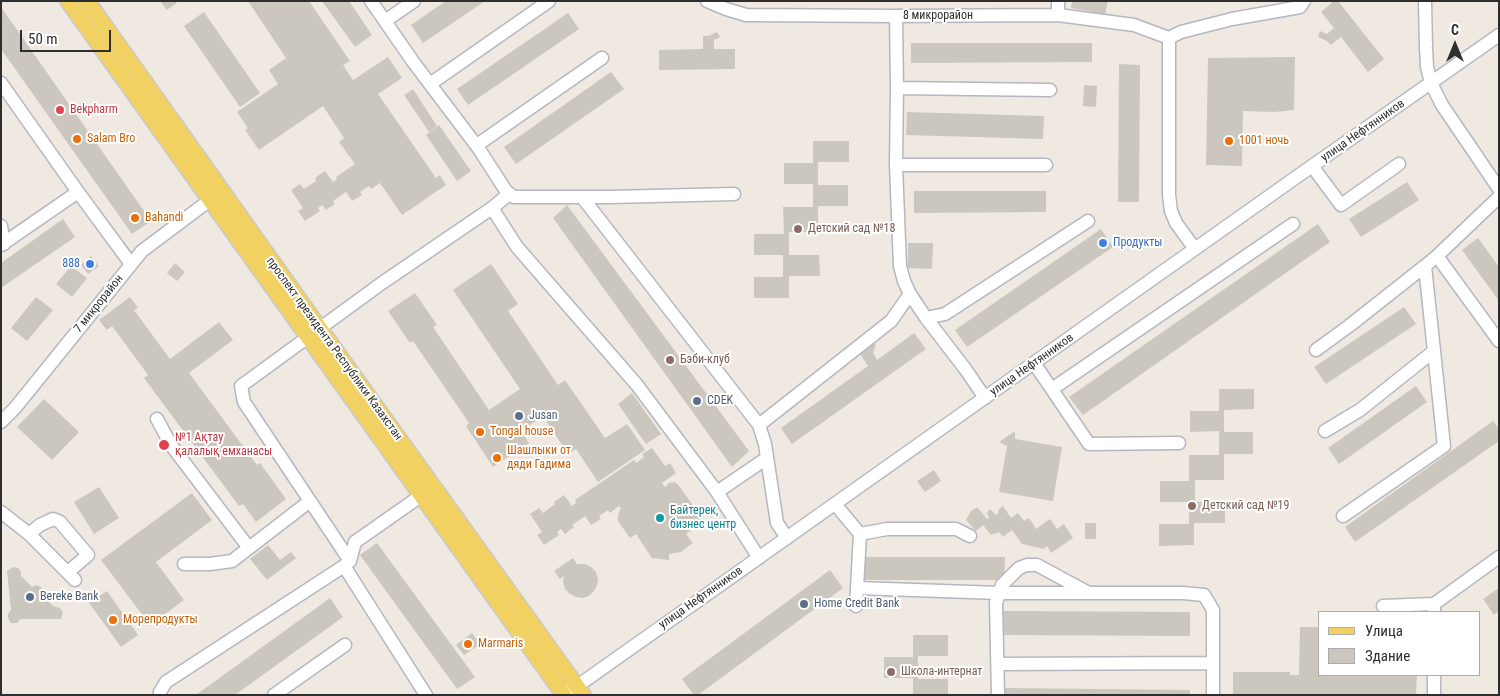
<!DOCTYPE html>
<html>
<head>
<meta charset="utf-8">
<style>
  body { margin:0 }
  #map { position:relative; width:1500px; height:696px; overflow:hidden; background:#efe9e1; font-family:"Roboto Condensed",sans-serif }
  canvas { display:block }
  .frame { position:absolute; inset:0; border:2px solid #2e2e2e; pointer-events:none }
  .legend { position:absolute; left:1318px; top:611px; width:162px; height:65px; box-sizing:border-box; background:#fff; border:1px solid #ababab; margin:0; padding:6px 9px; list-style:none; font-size:15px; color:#2e2e2e }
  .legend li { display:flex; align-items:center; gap:10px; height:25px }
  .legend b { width:25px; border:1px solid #ababab }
  .north { position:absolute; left:1430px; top:20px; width:50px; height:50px; -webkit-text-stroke:4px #fff; paint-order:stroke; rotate:0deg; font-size:14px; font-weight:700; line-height:20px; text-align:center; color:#2e2e2e }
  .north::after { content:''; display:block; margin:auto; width:18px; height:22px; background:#2e2e2e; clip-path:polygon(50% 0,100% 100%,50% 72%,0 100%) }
  .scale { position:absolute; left:20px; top:30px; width:91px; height:22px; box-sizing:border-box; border:2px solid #2e2e2e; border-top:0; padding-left:6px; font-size:15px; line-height:18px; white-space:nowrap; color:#2e2e2e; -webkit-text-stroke:4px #fff; paint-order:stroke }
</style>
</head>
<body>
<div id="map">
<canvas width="1500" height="696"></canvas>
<div class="frame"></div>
<ul class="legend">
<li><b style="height:6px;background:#f2d163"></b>Улица</li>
<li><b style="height:14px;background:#cbc7bf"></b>Здание</li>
</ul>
<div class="north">С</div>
<div class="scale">50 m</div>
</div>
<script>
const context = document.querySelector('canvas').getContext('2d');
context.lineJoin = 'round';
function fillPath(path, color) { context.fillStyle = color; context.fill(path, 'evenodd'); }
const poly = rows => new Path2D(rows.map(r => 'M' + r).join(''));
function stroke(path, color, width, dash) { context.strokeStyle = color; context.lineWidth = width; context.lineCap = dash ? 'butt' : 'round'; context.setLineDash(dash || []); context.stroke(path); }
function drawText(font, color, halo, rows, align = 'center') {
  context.font = font + ' "Roboto Condensed",sans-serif'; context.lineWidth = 4; context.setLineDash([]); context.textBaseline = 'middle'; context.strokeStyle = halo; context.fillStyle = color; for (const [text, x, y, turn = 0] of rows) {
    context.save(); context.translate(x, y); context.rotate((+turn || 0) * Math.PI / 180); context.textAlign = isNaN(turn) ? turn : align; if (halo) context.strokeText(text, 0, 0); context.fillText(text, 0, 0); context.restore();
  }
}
fillPath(poly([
  [160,1,179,1,167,10],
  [248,1,309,1,350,61,343,65,353,80,388,57,402,78,378,94,436,178,440,175,446,185,402,215,380,183,371,189,369,186,360,192,362,195,352,201,346,192,333,201,335,204,326,210,322,205,318,208,320,211,305,221,298,211,303,208,291,190,300,184,304,189,316,181,315,178,325,171,333,182,337,179,336,177,355,164,339,142,344,138,323,106,259,150,245,130,248,128,237,112,278,84,269,70,286,58],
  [322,1,349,1,372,35,355,47],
  [446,1,485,1,423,43,411,25],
  [1072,1,1108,1,1105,14,1071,8],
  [1334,1,1338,1,1384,59,1368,72,1341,37,1331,45,1327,41,1318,37,1320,31,1327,34,1334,28,1321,12],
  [1,7,151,221,132,234,1,49],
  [204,12,260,93,240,107,184,26],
  [568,13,579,29,468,105,457,89],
  [717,32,720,37,714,40,714,49,735,49,735,69,659,70,659,50,703,49,703,36,708,36],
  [911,43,1092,43,1092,62,911,63],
  [1295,57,1294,110,1275,112,1243,111,1242,166,1206,165,1208,58],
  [1119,64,1140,65,1139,202,1118,202],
  [611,72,624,89,516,164,504,147],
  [1084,85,1097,86,1096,107,1083,106],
  [413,89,437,126,429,132,404,95],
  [907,112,1044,116,1043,139,906,135],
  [439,125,471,171,457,181,426,135],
  [813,141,849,141,849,162,818,162,818,185,848,185,848,206,818,206,818,232,789,232,789,255,819,255,820,276,789,276,789,298,754,298,754,277,783,277,783,255,754,255,754,234,784,234,783,207,813,207,813,184,784,184,784,163,813,163],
  [1407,182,1419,200,1361,237,1349,219],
  [914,191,1046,191,1046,212,914,213],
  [567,205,749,451,732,467,553,218],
  [63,219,75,237,1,288,1,263],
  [1318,224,1330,242,1083,415,1069,397],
  [1101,229,1113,247,967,347,955,330],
  [1478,238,1499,267,1499,301,1462,250],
  [908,243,933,243,932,269,908,268],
  [91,256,99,266,88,274,81,265],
  [175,263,185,272,177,281,167,273],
  [491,264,518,304,508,311,558,385,565,380,605,438,627,424,645,450,598,482,576,449,568,454,543,416,521,431,529,443,493,467,466,426,469,423,413,341,410,343,388,311,415,293,437,325,433,327,489,410,520,389,453,290],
  [71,266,87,278,72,297,56,284],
  [36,297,53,310,27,341,11,328],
  [130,297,138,308,134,310,170,359,219,322,233,340,189,373,257,465,260,463,286,499,256,522,243,504,239,506,144,378,148,375,112,326,107,330,99,320],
  [1404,307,1416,324,1326,384,1314,367],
  [914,333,926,349,792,444,781,428,868,366,860,354,865,350,869,342,876,345,873,352,877,360],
  [1416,386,1427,402,1339,464,1328,448],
  [1219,389,1254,389,1254,409,1224,410,1224,432,1253,432,1253,454,1224,454,1224,480,1195,480,1195,502,1225,502,1225,523,1194,523,1194,545,1159,546,1159,524,1189,524,1189,502,1160,502,1160,481,1189,481,1189,455,1219,455,1219,431,1190,432,1190,411,1219,411],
  [632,393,661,434,646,444,618,404],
  [44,399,79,432,52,460,17,427],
  [1493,421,1499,429,1499,441,1355,542,1345,527],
  [1015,431,1015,439,1062,447,1053,501,999,492,1007,446,999,442],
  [652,448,665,466,670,463,676,473,662,483,665,487,669,483,675,482,680,487,704,521,686,534,693,543,681,552,669,554,669,560,652,558,636,534,630,538,618,521,618,515,621,508,619,506,610,513,608,510,599,516,601,519,591,525,585,516,572,525,574,527,565,534,561,529,557,532,559,535,544,545,537,535,542,532,530,514,539,508,543,513,555,504,554,502,564,495,572,506,576,503,575,500,634,460,636,463,644,457,642,454],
  [934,470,941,481,925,492,917,481],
  [99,487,119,518,94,534,74,502],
  [192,493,212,520,156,562,184,600,150,625,101,560],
  [1003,506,1011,518,1018,513,1024,521,1029,518,1036,529,1050,519,1057,529,1064,524,1073,538,1051,553,1047,546,1044,549,1022,544,1012,530,1003,537,999,532,991,535,983,525,976,531,966,520,971,511,977,507,987,519,989,518,987,512,990,509,996,515,998,514,999,509],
  [1085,523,1096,523,1096,539,1085,539],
  [377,543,475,677,457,689,360,555],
  [268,545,280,560,291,552,296,558,267,580,250,559],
  [865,557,1005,557,1004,580,865,580],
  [573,558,577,564,585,564,591,567,596,572,598,579,597,585,594,591,589,596,583,598,576,597,570,594,565,589,563,582,564,576,560,579,554,571],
  [13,567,18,568,21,572,21,576,32,587,36,585,41,587,44,591,43,596,53,606,60,608,63,612,61,619,21,619,17,623,11,623,8,618,8,614,11,610,7,571],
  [830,570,843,588,698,695,694,695,682,679],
  [1499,588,1499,611,1494,615,1483,599],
  [107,591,138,635,121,647,89,603],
  [330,598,343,617,235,695,196,695],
  [1003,611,1190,612,1190,636,1003,635],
  [1300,627,1319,627,1319,675,1417,675,1416,695,1233,695,1233,672,1290,672,1290,675,1299,675],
  [472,633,480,644,464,655,456,645],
  [913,635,948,635,948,656,918,656,918,679,948,679,948,695,913,695,913,678,884,678,884,657,913,657],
  [1004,688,1190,690,1190,695,1004,695]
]), '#cbc7bf');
const minor = poly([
  [371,1,414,63,479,149,506,191,514,197,610,197,734,194],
  [707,1,726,9,746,15,896,16,1058,15,1134,25,1169,38],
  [1058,1,1058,15],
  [1425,1,1426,48,1427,67,1431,83,1442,105,1499,189],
  [896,16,897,88,896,165,900,266,904,281,910,294,926,318,966,370,985,398],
  [385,21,414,1],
  [1,83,78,192,131,264],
  [430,84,549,1],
  [897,88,1050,90],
  [477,145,602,58],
  [896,165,1046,165],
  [1312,166,1341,205,1399,164],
  [582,197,759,425],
  [492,208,517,247,637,385,717,492,759,558],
  [1,226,4,244],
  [1,245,78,192],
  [1195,249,1176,223,1171,211,1169,195,1169,38,1181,32,1232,19,1300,7,1304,1],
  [1437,256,1499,341],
  [926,318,945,314,1088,221],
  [1316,350,1349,326,1425,266],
  [1034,363,1089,444,1179,443],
  [1052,389,1293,224],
  [157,419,171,445,249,548],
  [1,422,15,408,142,251,218,194],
  [1325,431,1360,410,1434,351],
  [717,492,767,458],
  [835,504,860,534,887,529,956,529,970,536],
  [1,512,29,534,75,580],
  [1343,516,1444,446,1425,266,1437,256,1499,197],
  [29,534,40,525,53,519,60,522,88,555,68,572],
  [787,538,777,523,765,444,759,425,891,321,910,294],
  [350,561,355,542,422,495],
  [184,564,210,564,232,561,310,501],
  [344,566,426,695],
  [857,588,999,593,1183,593,1204,595,1213,610,1213,695],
  [856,606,860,534],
  [1383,606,1434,604],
  [1434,612,1434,604,1499,557],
  [998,664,1213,663],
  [1434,675,1434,695],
  [569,692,1312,166,1499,35],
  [160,695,160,692,166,682,344,566,350,561,244,402,241,386,382,283,492,208,509,194],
  [274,695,345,645],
  [998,695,996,603,1002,585,1019,568,1027,565,1037,565,1087,592]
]);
const major = poly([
  [68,1,564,695],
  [87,1,320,329,583,695]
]);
stroke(minor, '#b4b7c1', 15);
stroke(major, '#c9c9c9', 18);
stroke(minor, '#fff', 12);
stroke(major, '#f2d163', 15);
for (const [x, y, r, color] of [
  [60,110,5,"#e0444e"],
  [77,139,5,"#e8710a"],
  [1229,141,5,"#e8710a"],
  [135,218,5,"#e8710a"],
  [798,229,5,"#8d6e63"],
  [1103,243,5,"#3f7fe0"],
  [90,264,5,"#3f7fe0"],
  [670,360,5,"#8d6e63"],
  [697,401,5,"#5c6f8a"],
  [519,416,5,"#5c6f8a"],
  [480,432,5,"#e8710a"],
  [164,445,6,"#e0444e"],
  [497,458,5,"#e8710a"],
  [1192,506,5,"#8d6e63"],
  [660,518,5,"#0f9aa8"],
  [30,597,5,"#5c6f8a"],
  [804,604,5,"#5c6f8a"],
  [113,620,5,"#e8710a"],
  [468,644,5,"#e8710a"],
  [891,672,5,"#8d6e63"]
]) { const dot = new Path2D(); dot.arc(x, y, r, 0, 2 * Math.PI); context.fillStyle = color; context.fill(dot); stroke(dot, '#fff', 2); }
drawText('12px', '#2e2e2e', '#fff', [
  ["8 микрорайон",938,16],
  ["улица Нефтянников",1363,131,-35],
  ["7 микрорайон",99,304,-51],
  ["проспект президента Республики Казахстан",334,349,54],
  ["улица Нефтянников",1032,365,-35],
  ["улица Нефтянников",701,598,-35]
]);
drawText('12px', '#be3a42', '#fff', [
  ["Bekpharm",70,110],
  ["№1 Ақтау",175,438],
  ["қалалық емханасы",175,452]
], 'left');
drawText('12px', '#c56008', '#fff', [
  ["Salam Bro",87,139],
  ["1001 ночь",1239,141],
  ["Bahandi",145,218],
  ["Tongal house",490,432],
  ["Шашлыки от",507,451],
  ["дяди Гадима",507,465],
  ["Морепродукты",123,620],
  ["Marmaris",478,644]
], 'left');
drawText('12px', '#785e54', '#fff', [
  ["Детский сад №18",808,229],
  ["Бэби-клуб",680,360],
  ["Детский сад №19",1202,506],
  ["Школа-интернат",901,672]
], 'left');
drawText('12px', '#366cbe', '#fff', [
  ["Продукты",1113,243],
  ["888",80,264,"right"]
], 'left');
drawText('12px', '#4e5e75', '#fff', [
  ["CDEK",707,401],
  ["Jusan",529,416],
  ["Bereke Bank",40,597],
  ["Home Credit Bank",814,604]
], 'left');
drawText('12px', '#0d838f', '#fff', [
  ["Байтерек,",670,511],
  ["бизнес центр",670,525]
], 'left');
</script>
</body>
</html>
